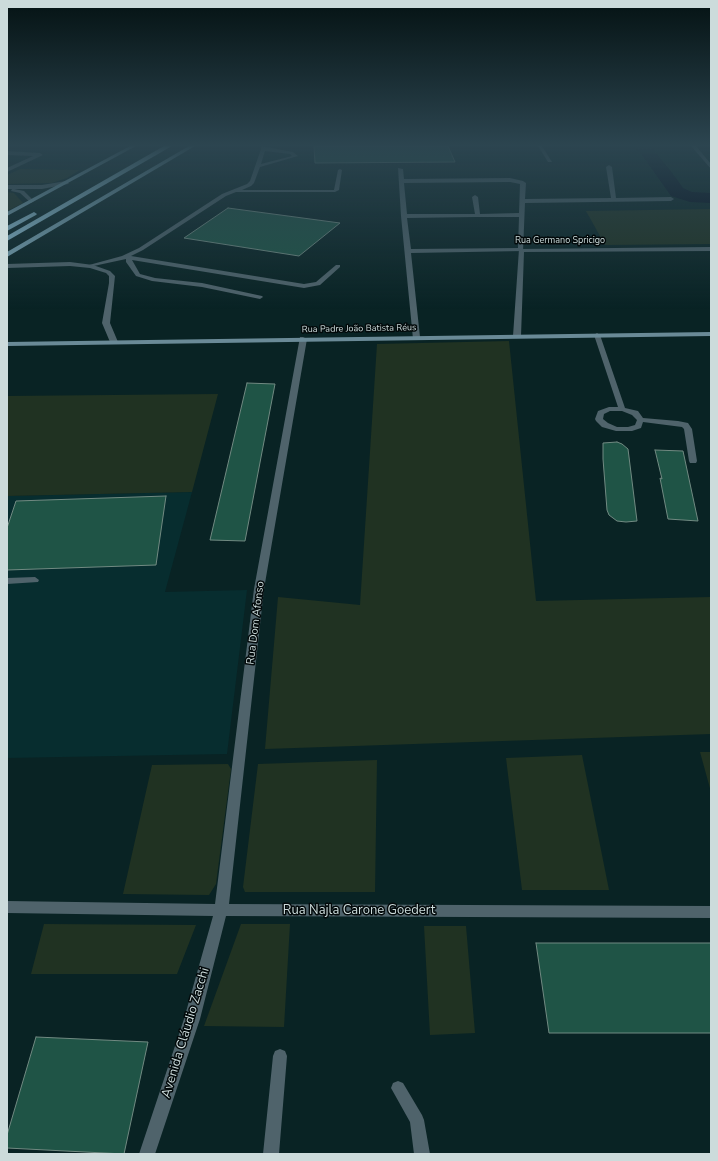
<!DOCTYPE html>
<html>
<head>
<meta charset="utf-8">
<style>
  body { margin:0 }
  #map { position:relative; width:718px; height:1161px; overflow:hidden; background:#092324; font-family:"Nunito Sans",sans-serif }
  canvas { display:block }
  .frame { position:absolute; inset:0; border:8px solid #ccdbdb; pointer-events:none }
</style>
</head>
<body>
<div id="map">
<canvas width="718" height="1161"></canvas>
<div class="frame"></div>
</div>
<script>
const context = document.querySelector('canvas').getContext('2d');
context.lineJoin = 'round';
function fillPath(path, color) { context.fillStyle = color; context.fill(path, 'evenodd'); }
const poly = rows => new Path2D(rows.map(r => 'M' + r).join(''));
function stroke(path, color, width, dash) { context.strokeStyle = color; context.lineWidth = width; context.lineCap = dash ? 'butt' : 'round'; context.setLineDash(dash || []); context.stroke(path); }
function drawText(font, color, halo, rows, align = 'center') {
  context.font = font + ' "Nunito Sans",sans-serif'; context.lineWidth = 3; context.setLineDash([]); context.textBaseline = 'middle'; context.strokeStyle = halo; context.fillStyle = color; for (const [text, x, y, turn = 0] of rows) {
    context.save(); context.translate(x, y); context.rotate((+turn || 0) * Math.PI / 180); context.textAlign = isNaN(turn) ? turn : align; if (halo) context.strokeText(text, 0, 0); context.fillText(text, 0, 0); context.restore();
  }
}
fillPath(poly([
  [192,492,165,592,247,590,227,754,7,758,7,496]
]), '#072d2f');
fillPath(poly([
  [20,169,80,170,67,178,52,183,7,184,7,175],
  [7,192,14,193,23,203,7,211],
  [711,209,711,244,605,245,586,211],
  [509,341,536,601,711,597,711,734,265,749,278,597,360,605,377,344],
  [218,394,192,492,7,496,7,396],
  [700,752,711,752,711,792],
  [582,755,609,890,522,890,506,758],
  [377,760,375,892,245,892,243,887,258,764],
  [228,764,231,769,216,884,209,895,123,894,152,765],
  [44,924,196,925,177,974,31,974],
  [241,924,290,924,284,1027,204,1026],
  [424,926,466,926,475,1033,430,1035]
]), '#203222');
fillPath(poly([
  [633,146,650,146,673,174,683,188,692,192,711,193,711,203,690,202,671,196,642,155,633,146]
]), '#00091b');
const building = poly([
  [314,146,448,146,455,162,315,163,314,146],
  [228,208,340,223,299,256,184,238,228,208],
  [247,383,275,384,245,541,210,540,247,383],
  [617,442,622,444,628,449,637,521,626,522,617,521,609,515,607,510,603,459,603,443,617,442],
  [655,450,683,451,698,521,668,519,660,478,662,479,655,450],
  [166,496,156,565,7,570,7,528,16,501,166,496],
  [536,943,711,943,711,1033,549,1033,536,943],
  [36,1037,148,1042,124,1154,7,1148,7,1135,36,1037]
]);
fillPath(building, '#1f5446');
stroke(building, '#718a82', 1);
fillPath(poly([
  [262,146,293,152,298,156,260,167,254,183,251,186,242,190,334,190,338,170,340,169,342,170,339,190,335,192,236,192,226,196,143,250,131,256,304,284,316,282,336,265,340,265,340,267,320,285,304,288,132,260,140,274,155,278,202,283,262,296,263,297,260,299,202,287,152,281,136,276,126,262,126,259,89,267,89,265,122,256,139,248,222,194,247,184,250,181,262,146],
  [265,151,290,154,292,156,261,164,265,151],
  [538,146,542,146,552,162,548,162,538,146],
  [597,333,600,335,625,408,638,411,643,418,678,421,688,423,692,429,697,461,696,463,690,463,689,461,684,429,682,427,643,422,641,428,632,431,616,431,602,427,596,421,595,419,598,411,609,407,618,407,594,335,597,333],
  [610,411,622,411,632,415,637,420,635,425,628,427,617,427,608,423,603,419,604,414,610,411],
  [35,577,39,580,38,582,7,584,7,578,35,577],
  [280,1049,285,1051,287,1056,279,1154,263,1154,273,1056,275,1051,280,1049],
  [398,1081,403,1083,422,1115,424,1120,430,1154,414,1154,410,1122,391,1088,393,1083,398,1081]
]), '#4f636b');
fillPath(poly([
  [691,146,696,146,711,164,711,169,691,146],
  [7,151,40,153,43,155,7,172,7,168,33,156,7,155,7,151],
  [609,165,612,167,616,198,671,197,674,199,671,201,525,203,523,251,411,253,420,337,419,339,413,339,401,216,398,168,403,169,404,179,510,178,523,181,526,183,525,199,611,198,606,167,609,165],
  [510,182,520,184,519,213,480,214,478,197,475,195,472,197,475,214,407,214,404,183,510,182],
  [476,217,519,217,518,248,411,249,407,218,476,217],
  [66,181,69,183,68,184,42,189,14,189,24,191,34,201,31,203,20,193,11,191,12,189,7,189,7,185,42,185,66,181],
  [300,337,303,337,307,339,264,589,229,904,711,906,711,918,226,916,200,1019,155,1154,139,1154,184,1019,213,916,7,913,7,901,215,904,254,589,300,337]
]), '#4f636b');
fillPath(poly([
  [711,247,711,251,524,252,521,336,517,338,513,336,519,249,711,247],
  [70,262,93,265,110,271,115,276,110,323,118,342,117,344,111,344,110,342,102,323,109,283,109,276,106,273,90,268,70,266,7,268,7,264,70,262]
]), '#4f636b');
fillPath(poly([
  [711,332,711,336,7,346,7,342,711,332]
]), '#6a8a97');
fillPath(poly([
  [130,146,136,146,7,216,7,212,130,146],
  [189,146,195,146,7,257,7,252,189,146]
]), '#7ea9b9');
fillPath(poly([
  [164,146,172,146,7,241,7,236,164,146],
  [34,212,37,214,36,215,7,231,7,226,34,212]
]), '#91c4d8');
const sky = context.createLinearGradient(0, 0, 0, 309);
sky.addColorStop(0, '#051314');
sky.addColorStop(0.47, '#2c4550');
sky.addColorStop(1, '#2c455000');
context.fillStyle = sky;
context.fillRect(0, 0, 718, 309);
drawText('9px', '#ccdbdb', '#030a0b', [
  ["Rua Germano Spricigo",560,241],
  ["Rua Padre João Batista Réus",359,329,-1]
]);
drawText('11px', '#ccdbdb', '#030a0b', [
  ["Rua Dom Afonso",256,623,-83]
]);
drawText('13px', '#ccdbdb', '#030a0b', [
  ["Rua Najla Carone Goedert",359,911],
  ["Avenida Cláudio Zacchi",186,1033,-73]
]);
</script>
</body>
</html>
